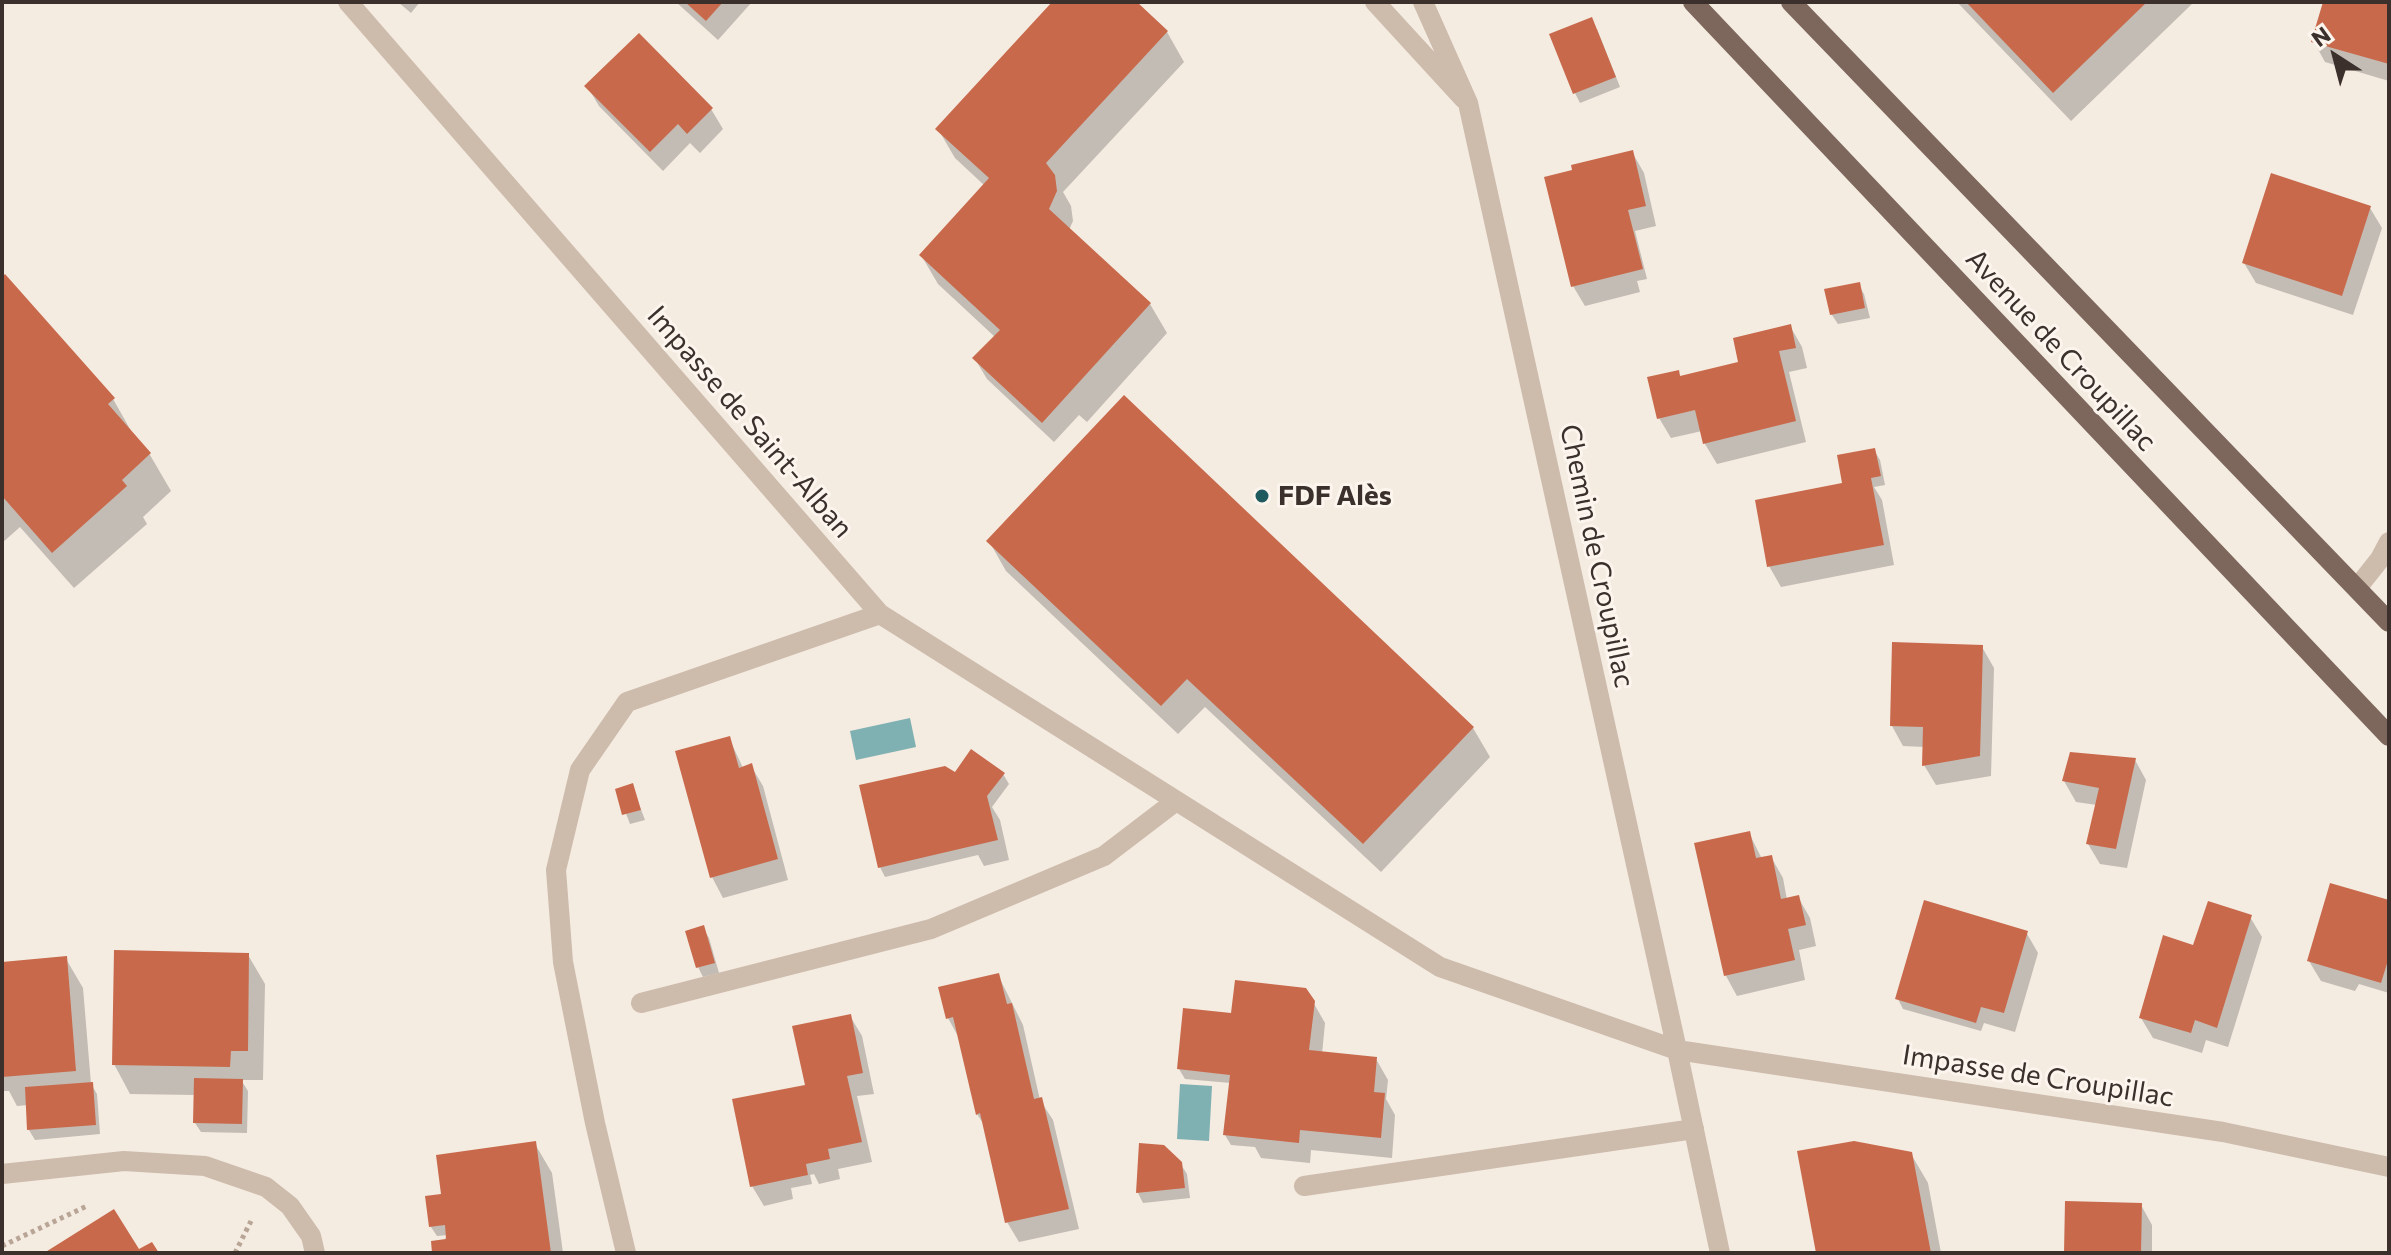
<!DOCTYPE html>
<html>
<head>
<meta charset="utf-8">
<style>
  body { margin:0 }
  #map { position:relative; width:2391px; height:1255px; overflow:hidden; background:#f4ebe1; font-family:Commissioner,sans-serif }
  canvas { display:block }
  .frame { position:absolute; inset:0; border:4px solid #3b302b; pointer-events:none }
  .north { position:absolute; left:2295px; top:16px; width:80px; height:80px; -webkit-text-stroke:6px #fbf5ee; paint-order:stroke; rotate:324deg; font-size:22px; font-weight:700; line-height:32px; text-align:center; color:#3b302b }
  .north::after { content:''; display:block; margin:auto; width:28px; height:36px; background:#3b302b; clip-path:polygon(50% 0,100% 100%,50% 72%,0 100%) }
</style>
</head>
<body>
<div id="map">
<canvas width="2391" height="1255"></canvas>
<div class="frame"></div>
<div class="north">N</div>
</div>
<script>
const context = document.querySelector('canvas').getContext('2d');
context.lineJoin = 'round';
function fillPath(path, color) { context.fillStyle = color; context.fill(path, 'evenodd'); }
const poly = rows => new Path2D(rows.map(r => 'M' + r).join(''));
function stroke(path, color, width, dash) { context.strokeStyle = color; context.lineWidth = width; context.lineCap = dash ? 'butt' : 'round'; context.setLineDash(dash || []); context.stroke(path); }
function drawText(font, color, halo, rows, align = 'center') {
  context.font = font + ' Commissioner,sans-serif'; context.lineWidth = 6; context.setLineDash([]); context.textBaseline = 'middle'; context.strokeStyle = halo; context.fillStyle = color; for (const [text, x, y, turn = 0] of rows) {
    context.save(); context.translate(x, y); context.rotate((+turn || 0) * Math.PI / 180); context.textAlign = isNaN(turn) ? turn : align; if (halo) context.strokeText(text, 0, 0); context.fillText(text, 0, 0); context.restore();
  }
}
fillPath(poly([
  [910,718,916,747,856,760,850,731],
  [1180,1084,1212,1086,1209,1141,1177,1139]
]), '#7fb0b2');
fillPath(poly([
  [398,2,420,2,411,13],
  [676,2,752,2,718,40],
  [1055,2,1134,2,1167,32,1184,62,1063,192,1071,206,1073,221,1069,230,1150,304,1167,333,1087,422,1079,415,1054,442,987,379,975,359,995,337,938,284,921,255,985,186,955,158,938,129],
  [1957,2,2194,2,2071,121],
  [2325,2,2389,2,2389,81,2325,62,2314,42],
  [1597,29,1620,87,1580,103,1575,93],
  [587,86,711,109,723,129,700,153,690,143,663,171,599,106],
  [1632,152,1644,173,1656,226,1635,231,1647,279,1637,281,1640,292,1585,306,1573,286],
  [2370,208,2382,228,2353,315,2256,283,2244,263],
  [2,279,113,399,134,436,150,455,171,491,143,517,147,524,74,588,20,527,2,543],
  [1858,284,1864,294,1870,318,1838,324,1832,315,1827,290],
  [1790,326,1802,347,1807,368,1789,372,1806,442,1717,464,1705,444,1702,431,1671,438,1659,418,1678,372,1681,377,1741,364],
  [1874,450,1880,460,1885,485,1874,487,1882,500,1894,565,1781,587,1769,566],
  [989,541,1473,728,1490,757,1381,872,1205,707,1178,734,1006,571],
  [1982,647,1994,668,1991,776,1936,785,1924,765,1925,747,1903,746,1892,726],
  [729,738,743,768,751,766,763,786,788,880,723,898,712,877],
  [2135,760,2146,780,2127,868,2100,864,2088,844,2097,805,2076,802,2064,781],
  [1003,774,1009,784,992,807,1000,820,1009,860,984,866,978,855,885,877,880,867,955,775],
  [632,786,645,820,630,824,617,790],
  [1749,833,1762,859,1771,857,1783,878,1787,900,1798,897,1810,918,1816,946,1799,950,1805,980,1737,996,1726,976,1696,845],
  [2389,902,2389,993,2359,984,2355,991,2321,981,2309,961],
  [2250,917,2262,937,2228,1047,2206,1040,2202,1053,2153,1038,2141,1018,2194,948],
  [703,928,709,938,719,973,703,977,698,967],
  [2026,932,2038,953,2015,1032,1984,1023,1981,1031,1903,1009,1898,999],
  [248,955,265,984,263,1080,241,1080,248,1091,247,1133,201,1132,195,1123,195,1095,130,1094,114,1064],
  [66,959,83,988,91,1084,97,1094,100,1134,35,1140,29,1130,28,1105,17,1106,9,1091,2,1091,2,964],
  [998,975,1023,1025,1040,1100,1053,1120,1079,1229,1019,1242,1007,1222,986,1128,977,1114,959,1038,948,1018],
  [1313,1002,1325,1023,1322,1054,1376,1059,1388,1080,1386,1099,1395,1115,1392,1158,1311,1150,1310,1163,1261,1158,1255,1147,1231,1145,1225,1135,1231,1083,1185,1079,1179,1069,1235,1016],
  [850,1016,862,1036,874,1094,857,1096,872,1162,838,1169,840,1179,819,1184,814,1174,810,1175,812,1184,791,1188,793,1199,764,1206,752,1186],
  [535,1144,552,1173,563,1253,434,1253,448,1235,437,1236,431,1227,440,1196],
  [1141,1145,1180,1163,1187,1174,1190,1198,1143,1203,1138,1193],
  [1911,1154,1928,1183,1941,1253,1818,1253],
  [2141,1205,2152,1225,2152,1253,2066,1253]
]), '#0003');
fillPath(poly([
  [685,2,723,2,706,21],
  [1052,2,1137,2,1168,31,1046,163,1055,175,1057,191,1049,209,1151,303,1042,423,972,358,1000,330,919,255,989,178,935,129],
  [1966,2,2147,2,2053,93],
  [2323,2,2389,2,2389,64,2311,42],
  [1592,17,1616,77,1573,94,1549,34],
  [639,33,713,108,687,134,678,124,650,152,584,86],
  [1633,150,1646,206,1628,210,1643,269,1571,287,1544,177,1572,170,1571,165],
  [2271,173,2371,206,2342,296,2242,263],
  [5,274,115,398,108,404,151,453,122,480,127,486,52,553,2,496,2,277],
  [1860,282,1865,308,1830,315,1824,289],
  [1791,324,1796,348,1779,351,1796,421,1703,444,1695,410,1657,419,1647,377,1679,370,1680,376,1738,362,1733,338],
  [1124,395,1474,727,1363,844,1187,679,1161,706,986,541],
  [1875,448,1881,476,1871,478,1884,545,1767,567,1755,500,1842,483,1837,455],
  [1892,642,1983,645,1980,756,1922,766,1923,727,1890,726],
  [730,736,739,768,752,763,778,859,710,878,675,751],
  [971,749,1005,773,987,796,998,840,878,868,859,785,945,766,955,772],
  [2070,752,2136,758,2116,849,2086,844,2099,788,2062,781],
  [633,783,641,810,622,815,615,789],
  [1750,831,1756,858,1772,855,1781,899,1799,895,1806,925,1788,929,1795,960,1724,976,1694,843],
  [2330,883,2389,900,2389,957,2381,983,2307,961],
  [1924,900,2028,931,2004,1013,1981,1007,1976,1023,1895,999],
  [2208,901,2252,915,2217,1028,2195,1020,2191,1033,2139,1018,2163,935,2193,945],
  [704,925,715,963,696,968,685,931],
  [114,950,249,953,248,1051,231,1051,230,1067,112,1065],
  [67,956,76,1071,2,1077,2,962],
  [999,973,1007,1004,1012,1003,1034,1099,1042,1097,1069,1209,1005,1223,980,1113,976,1115,953,1017,946,1019,938,987],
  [1235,980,1306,988,1315,1001,1309,1050,1377,1057,1374,1092,1385,1093,1381,1138,1300,1130,1299,1143,1223,1135,1230,1075,1177,1069,1183,1008,1231,1013],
  [851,1014,863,1073,847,1076,862,1142,828,1149,830,1159,806,1164,808,1175,750,1187,732,1099,805,1085,792,1026],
  [194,1078,243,1079,242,1124,193,1123],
  [93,1082,96,1125,27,1130,25,1087],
  [536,1141,551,1253,432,1253,431,1241,446,1239,445,1225,429,1227,425,1196,441,1194,436,1155],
  [1854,1141,1912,1152,1931,1253,1816,1253,1797,1151],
  [1139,1143,1164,1145,1182,1162,1185,1188,1136,1193],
  [2065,1201,2142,1203,2141,1253,2064,1253],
  [114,1209,139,1249,152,1242,159,1253,44,1253]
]), '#c8694b');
stroke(poly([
  [2,1246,87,1206],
  [235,1253,251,1221]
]), '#b9a596', 5, [4, 4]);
stroke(poly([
  [1375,2,1464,99],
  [1304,1186,1694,1129]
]), '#cdbbac', 20);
stroke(poly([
  [348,2,880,614,1440,967,1677,1050,2223,1132,2389,1167],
  [1423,2,1468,103,1677,1050,1720,1253],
  [2357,588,2380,559,2389,542],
  [641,1003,931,929,1104,856,1176,801],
  [2,1174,124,1161,205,1166,266,1187,290,1206,311,1236,315,1253],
  [626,1253,595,1123,563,962,556,870,580,770,627,702,880,614]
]), '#cdbbac', 20);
stroke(poly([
  [1693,2,2389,736],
  [1791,2,2389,622]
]), '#7d675c', 20);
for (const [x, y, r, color] of [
  [1262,496,8,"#1f5a5e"]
]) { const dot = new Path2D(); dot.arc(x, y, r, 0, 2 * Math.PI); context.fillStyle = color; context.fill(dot); stroke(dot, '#fbf5ee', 3); }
drawText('28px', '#3b302b', '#fbf5ee', [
  ["Avenue de Croupillac",2061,350,47],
  ["Impasse de Saint-Alban",750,422,49],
  ["Chemin de Croupillac",1597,556,78],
  ["Impasse de Croupillac",2038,1076,9]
]);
drawText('bold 28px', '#3b302b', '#fbf5ee', [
  ["FDF Alès",1278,496]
], 'left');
</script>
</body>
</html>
